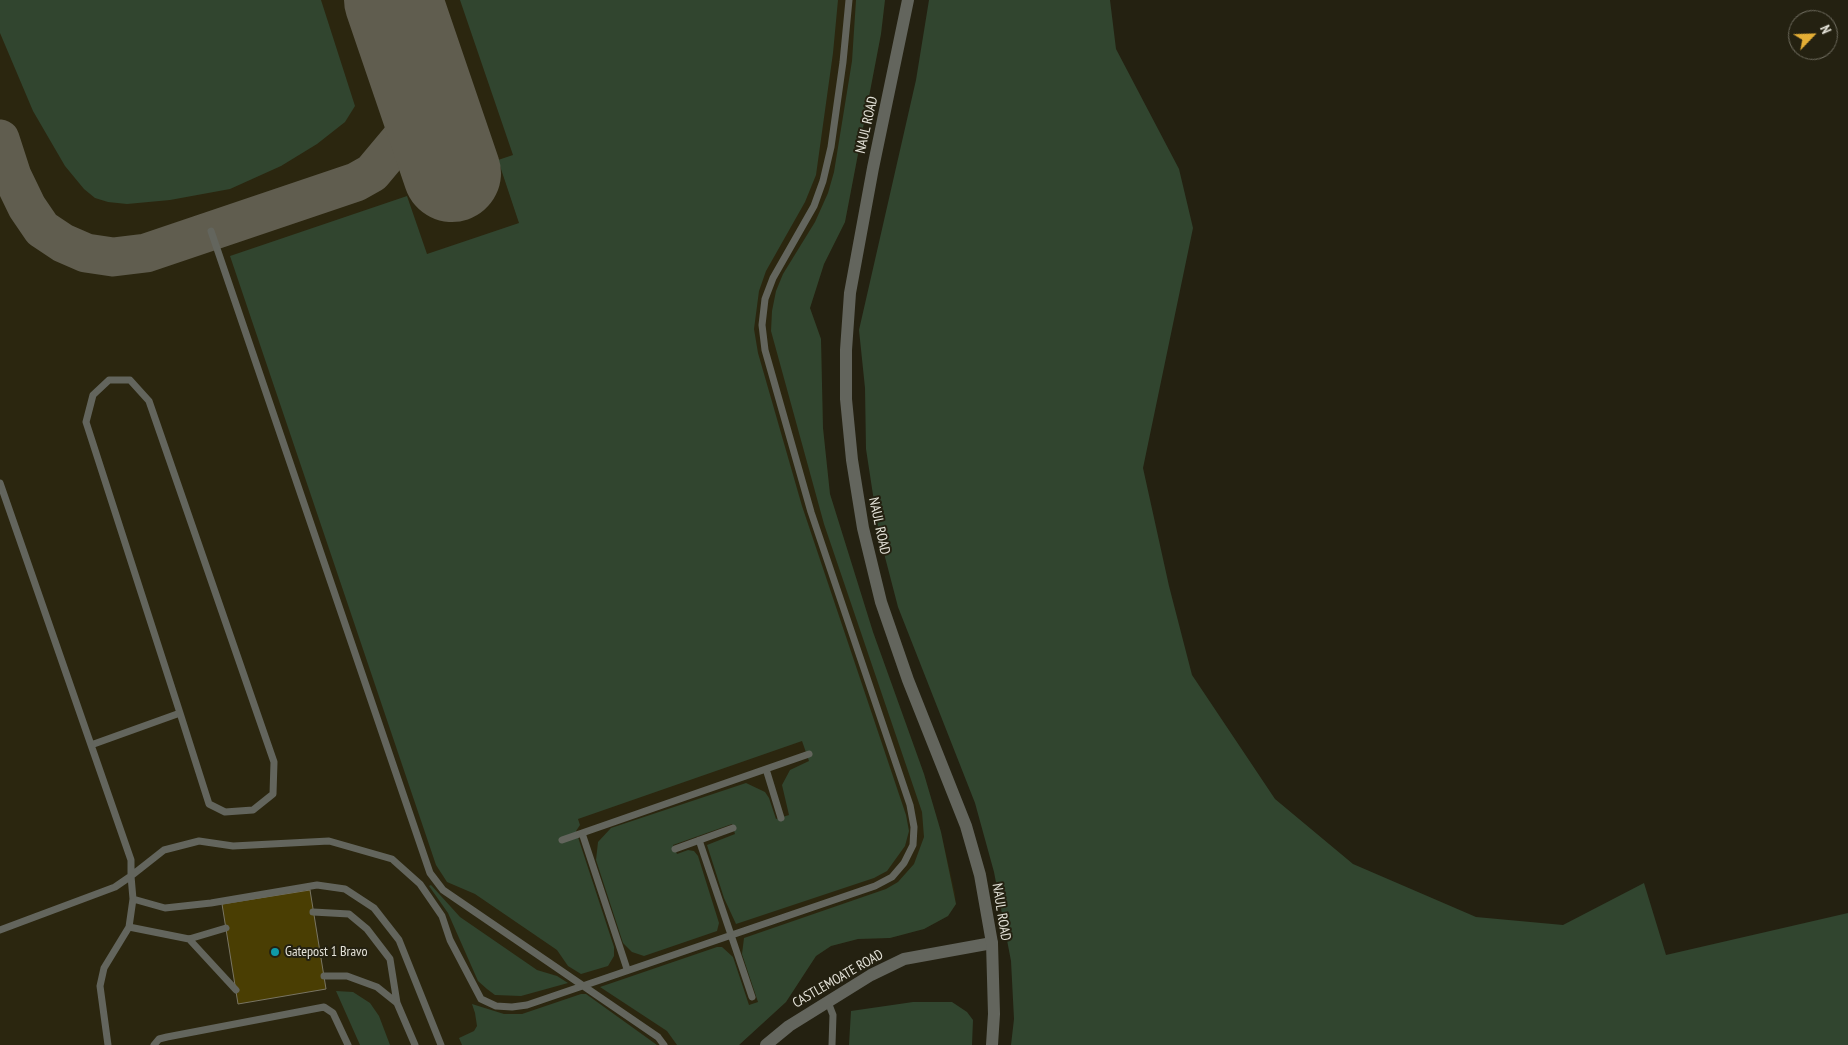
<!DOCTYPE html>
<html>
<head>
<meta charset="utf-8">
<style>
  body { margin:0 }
  #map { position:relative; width:1848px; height:1045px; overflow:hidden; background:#242111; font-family:"PT Sans Narrow",sans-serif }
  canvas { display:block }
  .north { position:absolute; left:1788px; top:10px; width:50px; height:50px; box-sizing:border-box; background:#242111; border:1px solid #716e61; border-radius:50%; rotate:66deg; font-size:14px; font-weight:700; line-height:20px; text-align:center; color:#e4e2d8 }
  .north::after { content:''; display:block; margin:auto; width:18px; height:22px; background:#e4ae35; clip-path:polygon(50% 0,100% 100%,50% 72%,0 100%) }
</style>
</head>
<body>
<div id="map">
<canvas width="1848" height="1045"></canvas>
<div class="north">N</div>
</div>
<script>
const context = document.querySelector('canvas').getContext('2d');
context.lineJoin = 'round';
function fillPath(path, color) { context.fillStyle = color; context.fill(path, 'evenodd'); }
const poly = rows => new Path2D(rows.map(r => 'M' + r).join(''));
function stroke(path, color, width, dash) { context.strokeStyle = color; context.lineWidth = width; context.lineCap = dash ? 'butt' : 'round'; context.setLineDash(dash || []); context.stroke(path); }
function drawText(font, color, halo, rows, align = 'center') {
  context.font = font + ' "PT Sans Narrow",sans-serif'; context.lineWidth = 4; context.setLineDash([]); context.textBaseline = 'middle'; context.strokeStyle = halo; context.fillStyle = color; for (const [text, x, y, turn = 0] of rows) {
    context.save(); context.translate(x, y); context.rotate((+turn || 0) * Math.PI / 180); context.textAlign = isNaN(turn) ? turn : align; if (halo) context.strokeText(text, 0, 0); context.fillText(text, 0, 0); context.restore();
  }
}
fillPath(poly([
  [0,0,885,0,881,34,845,222,824,264,810,308,821,339,823,428,830,494,873,632,924,774,941,832,955,892,956,904,948,916,924,929,890,938,858,939,831,946,816,956,786,1002,739,1045,0,1045]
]), '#2b260f');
fillPath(poly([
  [0,0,321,0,355,106,345,122,317,144,281,166,230,189,170,200,127,204,108,202,95,198,84,189,65,166,33,111,0,33],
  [460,0,838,0,833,53,816,175,805,202,766,271,759,291,754,329,758,353,802,506,906,815,909,831,905,846,887,871,874,878,736,924,724,898,707,845,735,834,732,824,673,845,677,854,688,850,694,851,698,856,719,923,717,931,644,956,632,952,623,943,596,860,598,842,611,828,746,783,765,792,769,798,776,819,789,815,782,785,790,770,809,761,802,741,578,819,580,825,576,831,614,947,614,956,608,966,581,974,568,966,557,950,475,894,447,882,436,865,230,256,407,196,427,254,519,223,498,160,513,155],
  [856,0,885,0,881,34,845,222,824,264,810,308,821,339,823,428,830,494,873,632,924,774,941,832,956,904,948,916,924,929,890,938,858,939,831,946,816,956,786,1002,739,1045,677,1045,667,1031,600,987,717,947,722,947,733,957,749,1005,758,1002,742,954,744,938,886,889,898,882,914,864,924,837,922,812,824,524,771,331,772,311,776,291,783,274,815,222,828,193,834,172,852,61],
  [929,0,1110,0,1116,49,1179,169,1193,228,1143,468,1169,586,1192,675,1275,799,1353,864,1476,917,1563,925,1644,883,1666,955,1848,913,1848,1045,1011,1045,1014,1019,1011,961,994,872,975,803,898,607,879,534,866,449,865,388,859,330,916,80],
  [431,885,460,917,537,970,557,976,568,983,521,996,495,995,487,989,478,981,448,913,429,886],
  [336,991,353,992,370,1003,379,1016,390,1045,360,1045],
  [581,994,586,994,657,1045,462,1045,459,1038,474,1031,477,1026,475,1013,472,1004,504,1014,522,1014],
  [913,1002,952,1002,967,1012,973,1020,972,1045,849,1045,851,1011]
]), '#31452f');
stroke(poly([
  [0,139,12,176,27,207,42,229,63,243,86,253,113,257,146,253,356,182,372,173,403,136,410,113,416,66]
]), '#605d4f', 39);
stroke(poly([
  [393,0,452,173]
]), '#605d4f', 98);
const building = poly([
  [310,890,326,989,238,1004,222,904,310,890]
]);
fillPath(building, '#4a3e03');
stroke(building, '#797563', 1);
stroke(poly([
  [211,231,430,873,443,890,658,1037,664,1045],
  [0,483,131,860,131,876,115,887,0,930],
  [91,745,180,713,209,804,225,812,253,810,273,794,274,762,149,401,130,380,109,380,93,395,86,422,180,713],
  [766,769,781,818],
  [582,833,627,969],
  [562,840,809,754],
  [699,840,752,997],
  [675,849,733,828],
  [133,899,165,908,211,903,317,885,345,889,374,908,399,940,441,1045],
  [313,912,349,914,367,929,390,959,397,1003,415,1045],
  [129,927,189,939,226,928],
  [189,939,236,990],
  [324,976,347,976,377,987,397,1003],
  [828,1002,833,1015,832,1045],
  [108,1045,100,986,104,968,129,927,133,899,131,876,164,850,199,841,233,846,329,841,392,859,420,884,442,916,450,940,481,999,496,1006,512,1007,527,1005,875,886,892,877,904,863,913,845,914,827,910,805,811,512,765,350,762,325,765,299,773,278,814,206,823,181,831,147,843,62,849,0],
  [154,1045,159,1039,167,1037,324,1007,333,1013,348,1045]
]), '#63655d', 7);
stroke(poly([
  [766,1045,789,1026,871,975,904,959,992,943]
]), '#63655d', 12);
stroke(poly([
  [908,0,873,168,850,293,846,350,846,399,852,460,863,528,881,602,908,680,966,826,980,875,992,943,994,1014,992,1045]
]), '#63655d', 12);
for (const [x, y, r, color] of [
  [275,952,5,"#0f9aa8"]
]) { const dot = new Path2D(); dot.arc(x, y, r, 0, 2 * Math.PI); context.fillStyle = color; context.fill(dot); stroke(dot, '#242111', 2); }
drawText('14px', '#e4e2d8', '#242111', [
  ["NAUL ROAD",867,125,-77],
  ["NAUL ROAD",879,526,78],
  ["NAUL ROAD",1001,912,81],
  ["CASTLEMOATE ROAD",838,979,-30]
]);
drawText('14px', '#e4e2d8', '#242111', [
  ["Gatepost 1 Bravo",285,952]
], 'left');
</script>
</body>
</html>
